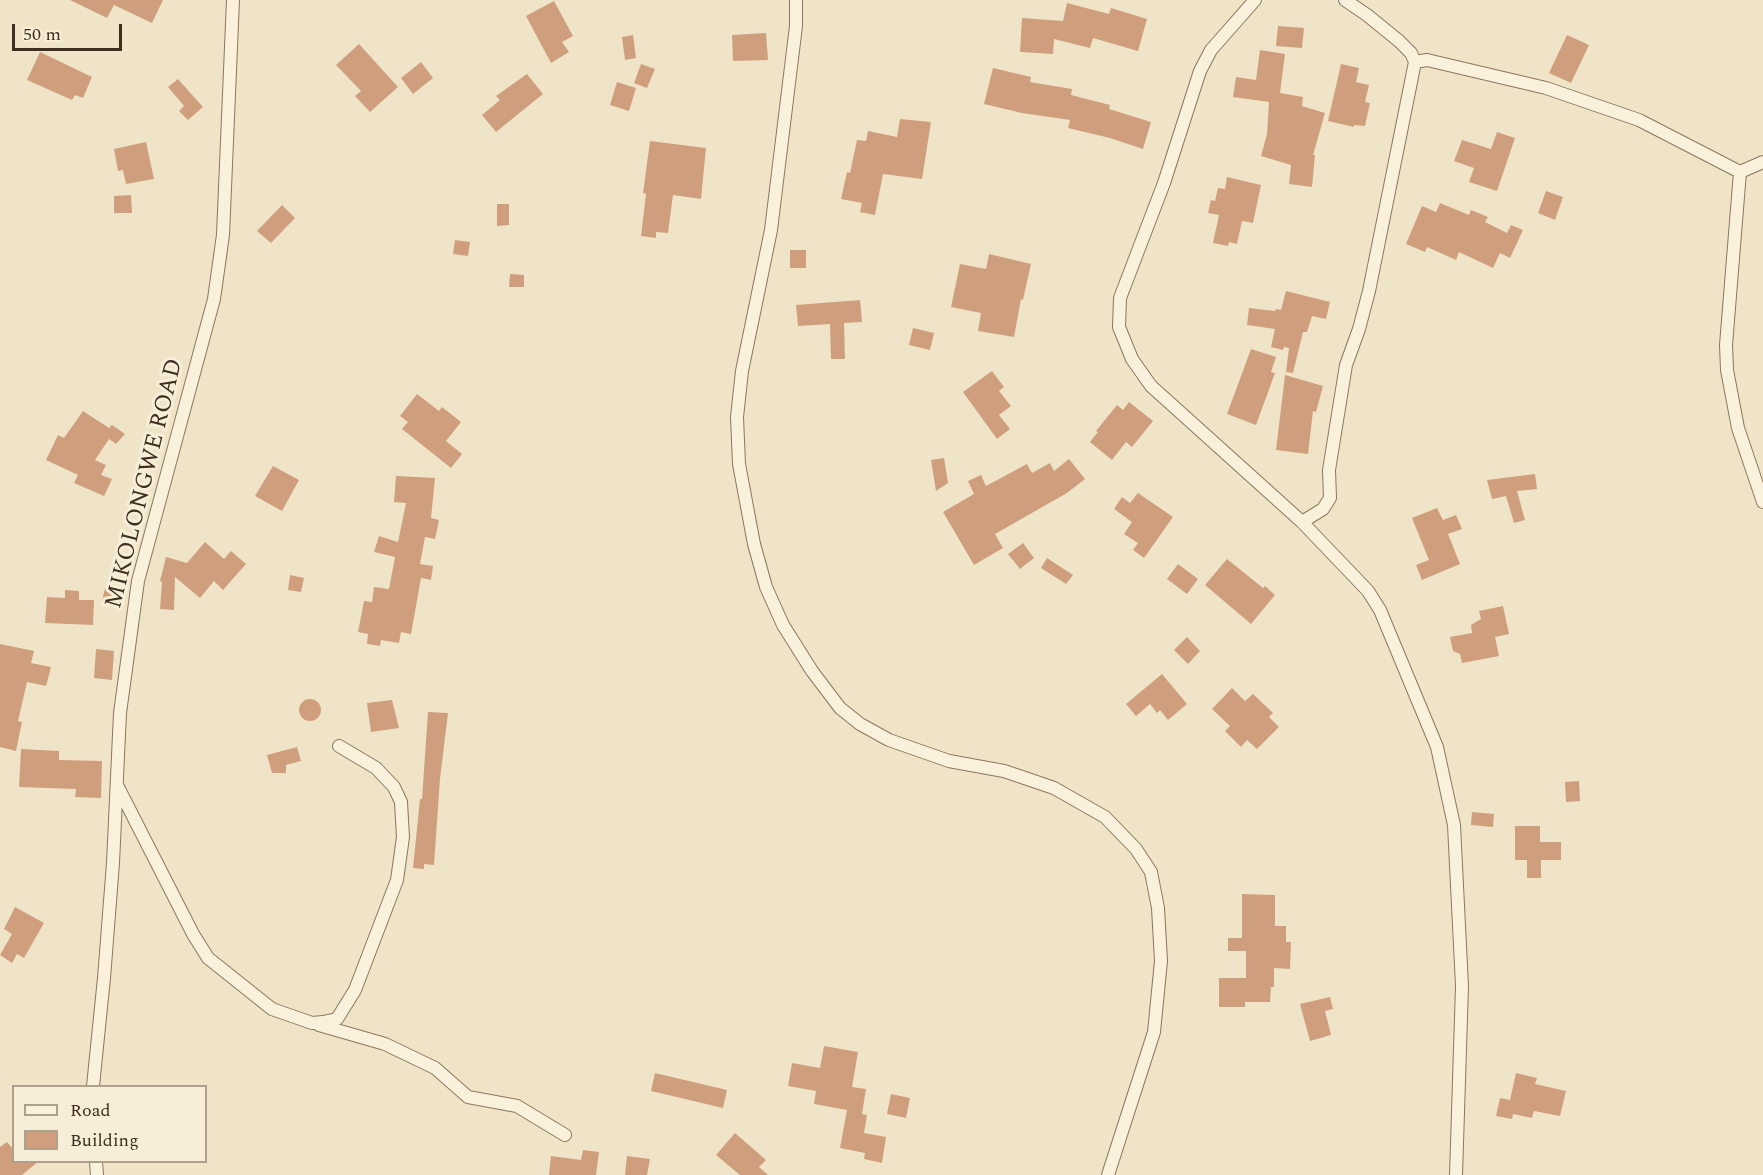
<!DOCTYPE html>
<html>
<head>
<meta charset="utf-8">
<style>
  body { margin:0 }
  #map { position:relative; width:1763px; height:1175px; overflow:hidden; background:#f0e4c8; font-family:Spectral,serif }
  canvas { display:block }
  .legend { position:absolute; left:12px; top:1085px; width:195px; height:78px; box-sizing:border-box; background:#f7eed8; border:2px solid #ada18e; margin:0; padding:8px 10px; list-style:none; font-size:18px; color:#3d2e20 }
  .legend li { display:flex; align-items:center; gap:12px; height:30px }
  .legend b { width:30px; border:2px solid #ada18e }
  .scale { position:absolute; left:12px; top:24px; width:110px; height:27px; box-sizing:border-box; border:3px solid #3d2e20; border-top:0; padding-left:8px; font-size:18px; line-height:21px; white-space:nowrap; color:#3d2e20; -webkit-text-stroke:4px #f7eed8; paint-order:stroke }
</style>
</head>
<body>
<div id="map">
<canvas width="1763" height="1175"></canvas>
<ul class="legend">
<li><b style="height:8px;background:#faf1dc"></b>Road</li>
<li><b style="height:16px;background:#cf9f7d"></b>Building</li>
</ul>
<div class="scale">50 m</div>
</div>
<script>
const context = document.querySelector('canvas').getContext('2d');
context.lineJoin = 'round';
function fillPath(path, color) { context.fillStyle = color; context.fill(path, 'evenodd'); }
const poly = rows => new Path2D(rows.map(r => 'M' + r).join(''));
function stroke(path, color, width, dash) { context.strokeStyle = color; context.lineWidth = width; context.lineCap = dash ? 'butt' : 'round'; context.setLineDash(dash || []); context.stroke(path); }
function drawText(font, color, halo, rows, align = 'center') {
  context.font = font + ' Spectral,serif'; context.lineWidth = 6; context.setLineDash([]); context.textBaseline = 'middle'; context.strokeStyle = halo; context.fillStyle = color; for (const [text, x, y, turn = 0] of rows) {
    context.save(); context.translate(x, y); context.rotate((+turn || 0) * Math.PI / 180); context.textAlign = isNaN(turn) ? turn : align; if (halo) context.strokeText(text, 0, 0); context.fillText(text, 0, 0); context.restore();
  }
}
fillPath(poly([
  [70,0,163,0,152,23,114,5,107,18],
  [554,1,573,36,562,42,569,52,551,63,526,16],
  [1067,3,1109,14,1111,8,1147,19,1138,51,1093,38,1090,48,1054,39,1053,54,1020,52,1022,18,1063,21],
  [1278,26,1304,28,1302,48,1276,46],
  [766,33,768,60,733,61,732,35],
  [633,35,636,58,625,60,622,37],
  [1567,35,1589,45,1571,83,1549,73],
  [359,44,398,87,370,112,355,96,361,91,336,65],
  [1260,50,1285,54,1280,93,1303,97,1302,106,1325,113,1313,155,1315,155,1312,187,1289,184,1291,165,1261,156,1267,134,1269,102,1233,97,1236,77,1256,80],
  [40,52,92,77,83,98,75,95,72,100,27,80],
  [421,62,433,78,413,94,401,78],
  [641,64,655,69,647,88,634,83],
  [1341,64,1359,68,1356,82,1369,85,1365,102,1370,103,1365,126,1354,125,1354,127,1328,121],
  [993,68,1031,77,1030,82,1072,89,1071,95,1110,105,1109,109,1151,122,1143,149,1110,138,1068,128,1070,120,1022,113,984,104],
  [527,74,543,94,496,132,482,115,500,100,496,96],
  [178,79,203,107,188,120,179,111,184,106,168,87],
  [617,82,636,88,629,111,610,105],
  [900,119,931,122,922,179,883,174,875,215,860,212,862,203,841,199,847,172,850,173,857,140,866,141,868,131,897,137],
  [1497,132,1515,138,1497,191,1469,182,1474,168,1454,161,1462,140,1491,149],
  [650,141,706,148,701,199,673,195,668,233,656,232,656,238,641,236,646,194,643,193],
  [146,142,154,179,126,184,123,170,118,171,114,149],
  [1227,177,1261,185,1253,223,1242,221,1237,244,1229,242,1228,246,1213,243,1219,215,1208,213,1211,200,1215,201,1218,188,1225,189],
  [1546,191,1563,197,1555,220,1538,213],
  [131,195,132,213,114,213,114,196],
  [1440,203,1469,215,1471,210,1488,217,1485,222,1507,233,1511,225,1523,230,1510,258,1500,253,1493,268,1459,252,1456,260,1427,247,1425,252,1406,244,1422,206,1436,212],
  [497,204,509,204,509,225,497,226],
  [282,205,295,218,271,243,257,231],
  [455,240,470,242,468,256,453,254],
  [790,250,806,250,806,268,790,268],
  [989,254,1031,264,1023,300,1021,299,1014,337,978,331,981,313,951,307,960,264,986,269],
  [510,274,524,275,524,287,509,287],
  [1286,291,1330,302,1326,319,1312,316,1307,332,1303,332,1293,373,1286,372,1289,348,1284,347,1283,350,1271,347,1275,329,1247,325,1249,308,1275,311,1276,309,1281,310],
  [860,300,862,322,844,323,845,359,831,359,830,324,798,326,796,305],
  [913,328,934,333,930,350,909,345],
  [1251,349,1276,357,1271,372,1275,373,1256,425,1227,414],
  [992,371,1004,387,999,391,1011,406,999,415,1010,429,997,439,963,392],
  [1285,375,1323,386,1316,412,1313,411,1308,454,1276,450],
  [417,394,439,411,442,407,461,422,446,441,462,454,451,468,402,429,408,422,400,416],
  [1129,402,1153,421,1132,447,1126,442,1112,460,1090,442,1098,432,1096,431,1117,405,1123,410],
  [83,411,109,428,112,425,125,434,116,444,109,439,95,460,106,465,101,475,112,479,104,496,74,483,78,475,46,460,58,435,64,438],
  [944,458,948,483,936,491,931,460],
  [1069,459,1085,479,1067,493,995,534,1003,548,974,565,943,512,974,494,968,481,981,475,986,486,1027,464,1032,473,1050,463,1054,471],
  [273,466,299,480,282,511,255,496],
  [1535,474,1537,489,1517,491,1525,520,1514,523,1506,496,1492,499,1487,480],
  [396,476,435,478,431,518,439,520,435,539,425,537,420,564,433,566,431,580,421,578,411,634,401,632,399,643,381,640,380,646,367,644,368,634,358,632,364,601,372,602,374,587,389,589,395,557,374,552,379,536,398,542,406,503,394,502],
  [1138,493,1173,517,1144,558,1133,550,1138,543,1124,534,1132,522,1114,509,1122,497,1130,503],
  [1437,508,1443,520,1456,515,1462,529,1448,534,1460,564,1422,580,1416,565,1429,560,1412,518],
  [205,542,224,559,231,551,246,564,223,590,214,581,200,598,175,577,174,610,160,609,162,582,160,581,166,557,187,563],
  [1023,543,1034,558,1020,569,1008,554],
  [1047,558,1073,575,1066,584,1041,568],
  [1227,559,1263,588,1265,586,1275,595,1251,624,1205,585],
  [1178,564,1198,579,1187,594,1167,579],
  [290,575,304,578,301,592,288,590],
  [105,588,119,591,117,604,102,601],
  [65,590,79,591,79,600,94,600,93,625,45,623,47,597,65,598],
  [1503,606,1509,634,1495,637,1499,656,1462,663,1460,654,1453,651,1450,637,1472,633,1471,625,1481,619,1479,611],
  [1187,637,1200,651,1188,664,1174,650],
  [0,644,34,651,31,663,51,667,46,686,27,682,18,721,22,722,16,751,0,747],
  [96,649,114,651,112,680,94,678],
  [1162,674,1187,704,1168,720,1160,710,1157,713,1150,704,1136,716,1126,704],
  [1232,688,1245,701,1253,694,1273,713,1269,717,1279,727,1257,749,1247,740,1241,747,1225,731,1230,726,1212,709],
  '299 710a11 11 0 1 1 22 0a11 11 0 1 1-22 0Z',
  [392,700,399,728,371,732,367,703],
  [428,712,448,713,440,779,434,865,424,864,424,869,413,868,420,799,422,799],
  [297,747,301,761,286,765,286,773,272,773,267,755],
  [21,749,59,751,59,760,102,761,101,798,75,797,76,789,19,787],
  [1579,781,1580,801,1566,802,1565,782],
  [1472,812,1494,814,1493,827,1471,825],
  [1515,826,1540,826,1540,842,1561,842,1561,860,1541,860,1541,878,1527,878,1527,860,1515,860],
  [1242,894,1275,895,1275,926,1286,926,1286,942,1291,942,1290,969,1274,968,1274,987,1271,987,1270,1002,1245,1002,1245,1007,1219,1007,1219,978,1246,978,1246,951,1228,951,1228,938,1242,938],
  [15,907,44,923,24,958,17,954,12,963,0,955,12,934,4,929],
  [1330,997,1333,1009,1325,1011,1331,1035,1310,1041,1300,1004],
  [824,1046,858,1052,852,1087,866,1089,862,1114,867,1115,864,1133,886,1137,882,1163,864,1159,865,1153,840,1148,847,1110,814,1104,816,1091,788,1086,792,1063,820,1068],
  [655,1073,727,1090,723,1108,651,1091],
  [1516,1073,1537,1078,1535,1084,1566,1091,1560,1116,1534,1111,1532,1118,1513,1114,1512,1119,1496,1116,1500,1098,1510,1100],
  [891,1094,910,1098,906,1118,887,1114],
  [735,1133,766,1160,759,1167,768,1175,740,1175,716,1155],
  [7,1142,14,1150,14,1161,39,1161,22,1175,0,1175,0,1147],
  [583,1150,599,1152,596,1175,549,1175,551,1156,581,1160],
  [627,1156,650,1159,647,1175,625,1175]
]), '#cf9f7d');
const street = poly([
  [796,0,796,26,771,230,742,371,737,417,739,464,754,544,766,587,783,625,812,671,840,708,860,724,889,740,949,761,1004,771,1054,788,1105,817,1136,849,1151,872,1158,908,1161,961,1154,1032,1108,1175],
  [1255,0,1211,50,1200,71,1164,183,1120,298,1119,327,1132,359,1151,386,1302,522,1368,591,1380,610,1437,747,1454,825,1462,986,1456,1175],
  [1415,62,1427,60,1546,88,1639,120,1740,172],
  [1740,172,1726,345,1727,370,1738,428,1763,502],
  [1740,172,1763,162],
  [1302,522,1323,509,1330,498,1329,470,1346,365,1359,329,1369,291,1415,62,1411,53,1399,41,1367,15,1345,0],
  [118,787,193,934,208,958,272,1009,312,1023,323,1022,337,1019,355,990,397,880,403,837,401,802,394,787,376,768,339,746],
  [319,1025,385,1044,435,1068,468,1097,517,1106,565,1135],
  [93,1086,104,978,113,863,120,713,138,581,214,299,223,235,233,0],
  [96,1162,97,1175]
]);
stroke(street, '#8d765c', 14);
stroke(street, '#faf1dc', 12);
drawText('24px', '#3d2e20', '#f7eed8', [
  ["MIKOLONGWE ROAD",146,484,-76]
]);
</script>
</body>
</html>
